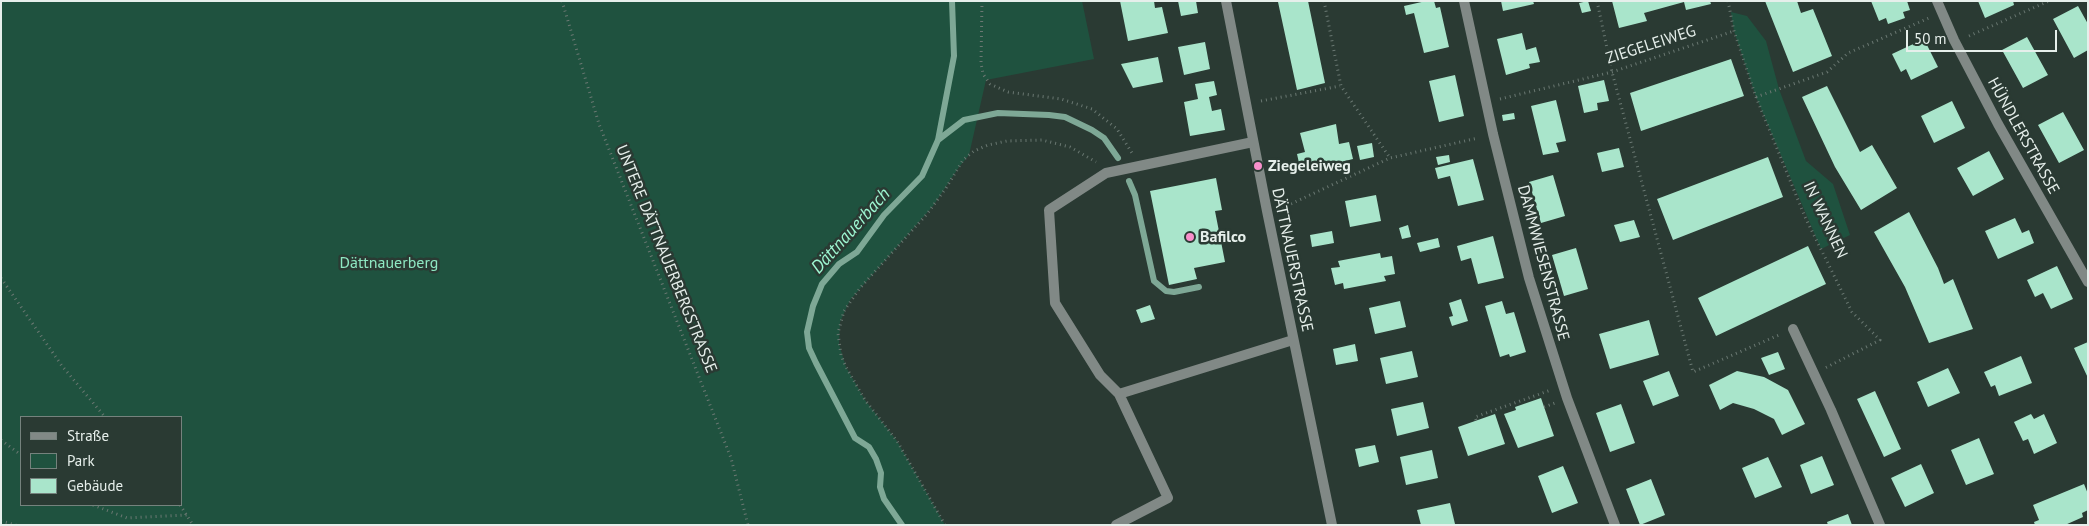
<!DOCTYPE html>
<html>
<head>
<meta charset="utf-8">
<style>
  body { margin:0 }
  #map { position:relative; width:2089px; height:526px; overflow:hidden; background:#2a3a33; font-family:"PT Sans",sans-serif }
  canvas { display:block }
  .frame { position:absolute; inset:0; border:2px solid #e6efeb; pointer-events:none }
  .legend { position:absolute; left:20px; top:416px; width:162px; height:90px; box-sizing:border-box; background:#2a3a33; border:1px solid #75827d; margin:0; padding:6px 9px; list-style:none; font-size:15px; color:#e6efeb }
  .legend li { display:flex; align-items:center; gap:10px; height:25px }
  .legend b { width:25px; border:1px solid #75827d }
  .scale { position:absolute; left:1906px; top:30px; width:151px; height:22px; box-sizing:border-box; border:2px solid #e6efeb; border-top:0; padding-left:6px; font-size:15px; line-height:18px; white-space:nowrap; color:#e6efeb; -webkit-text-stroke:4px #2a3a33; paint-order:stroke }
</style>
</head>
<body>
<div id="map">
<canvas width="2089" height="526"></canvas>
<div class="frame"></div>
<ul class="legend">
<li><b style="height:6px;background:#818986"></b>Straße</li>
<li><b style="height:14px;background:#1f523f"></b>Park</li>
<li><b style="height:14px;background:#a9e5cb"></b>Gebäude</li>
</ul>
<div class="scale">50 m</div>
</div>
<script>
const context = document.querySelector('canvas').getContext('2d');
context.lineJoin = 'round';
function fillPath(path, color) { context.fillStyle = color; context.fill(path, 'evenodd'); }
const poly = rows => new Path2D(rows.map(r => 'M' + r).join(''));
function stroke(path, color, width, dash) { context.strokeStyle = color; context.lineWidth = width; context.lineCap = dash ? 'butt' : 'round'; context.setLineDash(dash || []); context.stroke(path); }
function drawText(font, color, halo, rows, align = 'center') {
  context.font = font + ' "PT Sans",sans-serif'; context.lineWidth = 5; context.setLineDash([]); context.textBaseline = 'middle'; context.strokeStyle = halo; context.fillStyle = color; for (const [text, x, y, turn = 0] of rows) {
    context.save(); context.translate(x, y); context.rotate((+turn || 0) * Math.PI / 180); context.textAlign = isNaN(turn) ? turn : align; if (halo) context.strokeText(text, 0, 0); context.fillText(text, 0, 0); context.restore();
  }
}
fillPath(poly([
  [1,1,1082,1,1094,59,986,80,969,155,959,167,933,206,850,300,840,322,839,344,846,367,865,400,897,441,945,525,1,525],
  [181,417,181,505,21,505,21,417],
  [1731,12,1747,16,1766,41,1779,89,1806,161,1833,184,1850,235,1821,249,1756,97,1734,31]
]), '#1f523f');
stroke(poly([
  [938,140,964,120,998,113,1049,115,1065,117,1092,130,1104,138,1118,158],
  [1129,181,1135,195,1154,281,1166,291,1174,292,1199,287],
  [902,525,884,499,880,487,881,473,876,459,869,447,855,438,816,363,809,348,807,332,813,306,822,284,839,264,857,252,884,215,922,176,938,140,954,56,952,1]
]), '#7ea896', 6);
fillPath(poly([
  [1120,1,1154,1,1155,8,1162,7,1168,33,1128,41],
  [1178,1,1196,1,1198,13,1181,16],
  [1308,1,1325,83,1297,90,1278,2],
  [1426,1,1434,1,1436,8,1440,7,1449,47,1424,53,1414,13,1406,15,1404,6],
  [1501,1,1533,1,1534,4,1503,11],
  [1588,1,1591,11,1582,13,1579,3],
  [1612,1,1710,1,1711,4,1686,10,1684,2,1644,13,1647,21,1619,28],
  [1765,1,1797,1,1801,13,1813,9,1832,56,1793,72],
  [1871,1,1907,1,1910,10,1903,12,1905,18,1888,24,1886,18,1879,21],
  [1978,1,2013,1,2014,5,1985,18],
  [2078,6,2088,24,2088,50,2074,58,2053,19],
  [1522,33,1526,50,1536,47,1540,62,1529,64,1530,68,1506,75,1497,39],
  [2027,37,2048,75,2023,88,2002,50],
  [1924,39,1938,67,1911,80,1906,69,1901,72,1892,54],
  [1205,42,1210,69,1184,75,1178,47],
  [1158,57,1163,82,1133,88,1121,64],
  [1731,59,1744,96,1641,131,1630,93],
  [1455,75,1464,116,1439,122,1429,81],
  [1604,80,1609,101,1597,103,1598,110,1584,113,1578,86],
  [1214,81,1217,95,1209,97,1212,111,1221,109,1225,130,1190,136,1184,102,1198,99,1195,84],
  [1827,86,1860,152,1872,145,1897,188,1861,210,1835,167,1802,97],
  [1556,100,1566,141,1556,143,1559,152,1543,155,1531,106],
  [1952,101,1965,128,1934,143,1921,116],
  [2063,112,2084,150,2059,163,2038,125],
  [1514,113,1515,119,1503,121,1502,115],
  [1336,124,1339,144,1349,142,1353,159,1301,172,1297,154,1305,152,1300,133],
  [1372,143,1374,157,1360,160,1357,146],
  [1619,148,1624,167,1602,172,1597,153],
  [1989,151,2004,179,1973,196,1957,168],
  [1449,155,1450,162,1438,165,1436,157],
  [1768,157,1783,197,1673,240,1657,199],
  [1473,159,1484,200,1458,206,1450,176,1438,179,1435,168],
  [1553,175,1565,216,1541,223,1529,182],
  [1216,178,1222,210,1215,211,1225,262,1194,268,1197,279,1169,285,1150,191],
  [1376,195,1381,221,1350,227,1345,201],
  [1909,212,1938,268,1944,284,1953,279,1973,329,1929,343,1905,287,1874,232],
  [2015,218,2022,233,2029,230,2034,243,1998,259,1985,231],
  [1634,220,1640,237,1620,242,1614,225],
  [1408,225,1411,237,1402,239,1399,228],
  [1332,231,1334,243,1312,247,1310,235],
  [1493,236,1504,278,1478,284,1471,258,1461,261,1457,246],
  [1438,238,1440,247,1420,252,1417,243],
  [1808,246,1826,284,1716,336,1698,298],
  [1576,248,1588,289,1564,296,1552,255],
  [1380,253,1381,258,1392,256,1395,274,1384,276,1386,281,1344,289,1343,283,1335,285,1331,268,1340,267,1338,261],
  [2057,266,2073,299,2051,309,2043,293,2035,297,2027,280],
  [1461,299,1468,321,1452,326,1449,317,1453,316,1449,303],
  [1400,301,1406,327,1375,334,1369,308],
  [1502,301,1506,314,1514,312,1526,352,1510,357,1509,354,1500,357,1485,306],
  [1150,305,1155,319,1141,323,1136,310],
  [1649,320,1659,355,1610,369,1599,334],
  [2088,342,2088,378,2074,348],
  [1355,344,1358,361,1336,365,1333,349],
  [1412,351,1418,377,1386,384,1380,358],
  [1778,352,1785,369,1769,375,1761,358],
  [2021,356,2032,383,1999,396,1995,385,1991,387,1984,372],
  [1948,368,1960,393,1928,407,1917,382],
  [1669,371,1679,396,1653,406,1643,381],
  [1737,371,1764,377,1788,390,1805,424,1782,435,1774,419,1754,409,1733,403,1720,410,1709,385],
  [1875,391,1901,449,1884,457,1857,399],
  [1541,398,1554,436,1518,448,1504,414,1516,410,1515,407],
  [1423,402,1429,428,1397,436,1391,409],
  [1621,404,1635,443,1610,452,1596,413],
  [1495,414,1505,444,1468,456,1458,427],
  [2031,414,2034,419,2044,414,2057,443,2034,454,2028,439,2023,441,2014,422],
  [1979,438,1994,474,1966,485,1951,450],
  [1375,445,1379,462,1359,467,1355,449],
  [1432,450,1438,478,1406,485,1400,457],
  [1822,456,1834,485,1811,494,1800,465],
  [1768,457,1782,487,1755,498,1742,468],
  [1921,464,1934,493,1905,507,1891,478],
  [1563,466,1578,503,1552,513,1538,476],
  [1651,479,1665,515,1640,525,1626,489],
  [2084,484,2088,494,2088,510,2082,513,2083,517,2065,525,2035,525,2034,522,2039,520,2033,505],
  [1450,503,1455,524,1421,525,1417,510],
  [1848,514,1852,525,1828,525,1827,522]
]), '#a9e5cb');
stroke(poly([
  [562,1,599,124,731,458,748,525],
  [982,1,981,63,983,74,990,84,1008,92,1061,99,1092,109,1117,129,1132,153],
  [1324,1,1341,86,1390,158],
  [1597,1,1612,72,1693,372,1779,335],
  [1728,1,1734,31,1756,97,1805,217,1852,312,1880,340,1825,368],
  [1969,36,2049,1],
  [1756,97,1827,72,1848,53,1929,18],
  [1500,99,1612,72,1734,31],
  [1261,101,1340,86],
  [1282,208,1390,158,1478,138],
  [1,278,62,366,105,417],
  [1544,407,1555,403],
  [1476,420,1475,417,1551,390],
  [1,440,21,455],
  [93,505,127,518,188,515],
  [180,505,193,525],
  [1,521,16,525],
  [945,525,897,441,865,400,846,367,841,355,838,333,844,311,860,288,927,214,946,188,963,160,974,151,988,145,1007,141,1042,140,1070,147,1096,162]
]), '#6a7872', 3, [1, 4]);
stroke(poly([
  [1119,394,1293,340],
  [1116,525,1168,498,1119,394,1100,375,1055,303,1049,210,1106,173,1253,142]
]), '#818986', 10);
stroke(poly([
  [1226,1,1267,211,1332,525],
  [1464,1,1493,134,1529,278,1567,398,1615,525],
  [1937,1,1954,40,1998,124,2088,282],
  [1793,329,1831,410,1880,525]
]), '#818986', 10);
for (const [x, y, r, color] of [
  [1258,166,5,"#f890cb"],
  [1190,237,5,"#f890cb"]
]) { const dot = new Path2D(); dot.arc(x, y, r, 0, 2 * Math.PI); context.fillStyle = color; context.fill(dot); stroke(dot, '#2a3a33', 2); }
drawText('16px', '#e6efeb', '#2a3a33', [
  ["ZIEGELEIWEG",1651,45,-18],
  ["HÜNDLERSTRASSE",2023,136,61],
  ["IN WANNEN",1825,220,65],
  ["UNTERE DÄTTNAUERBERGSTRASSE",666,259,68],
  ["DÄTTNAUERSTRASSE",1292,260,78],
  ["DAMMWIESENSTRASSE",1543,263,75]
]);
drawText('bold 16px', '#e6efeb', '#2a3a33', [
  ["Ziegeleiweg",1268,166],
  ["Bafilco",1200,237]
], 'left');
drawText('16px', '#8ee7c2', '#2a3a33', [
  ["Dättnauerberg",389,263]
]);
drawText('italic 18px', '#9ef7d2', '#2a3a33', [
  ["Dättnauerbach",851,231,-48]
]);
</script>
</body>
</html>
